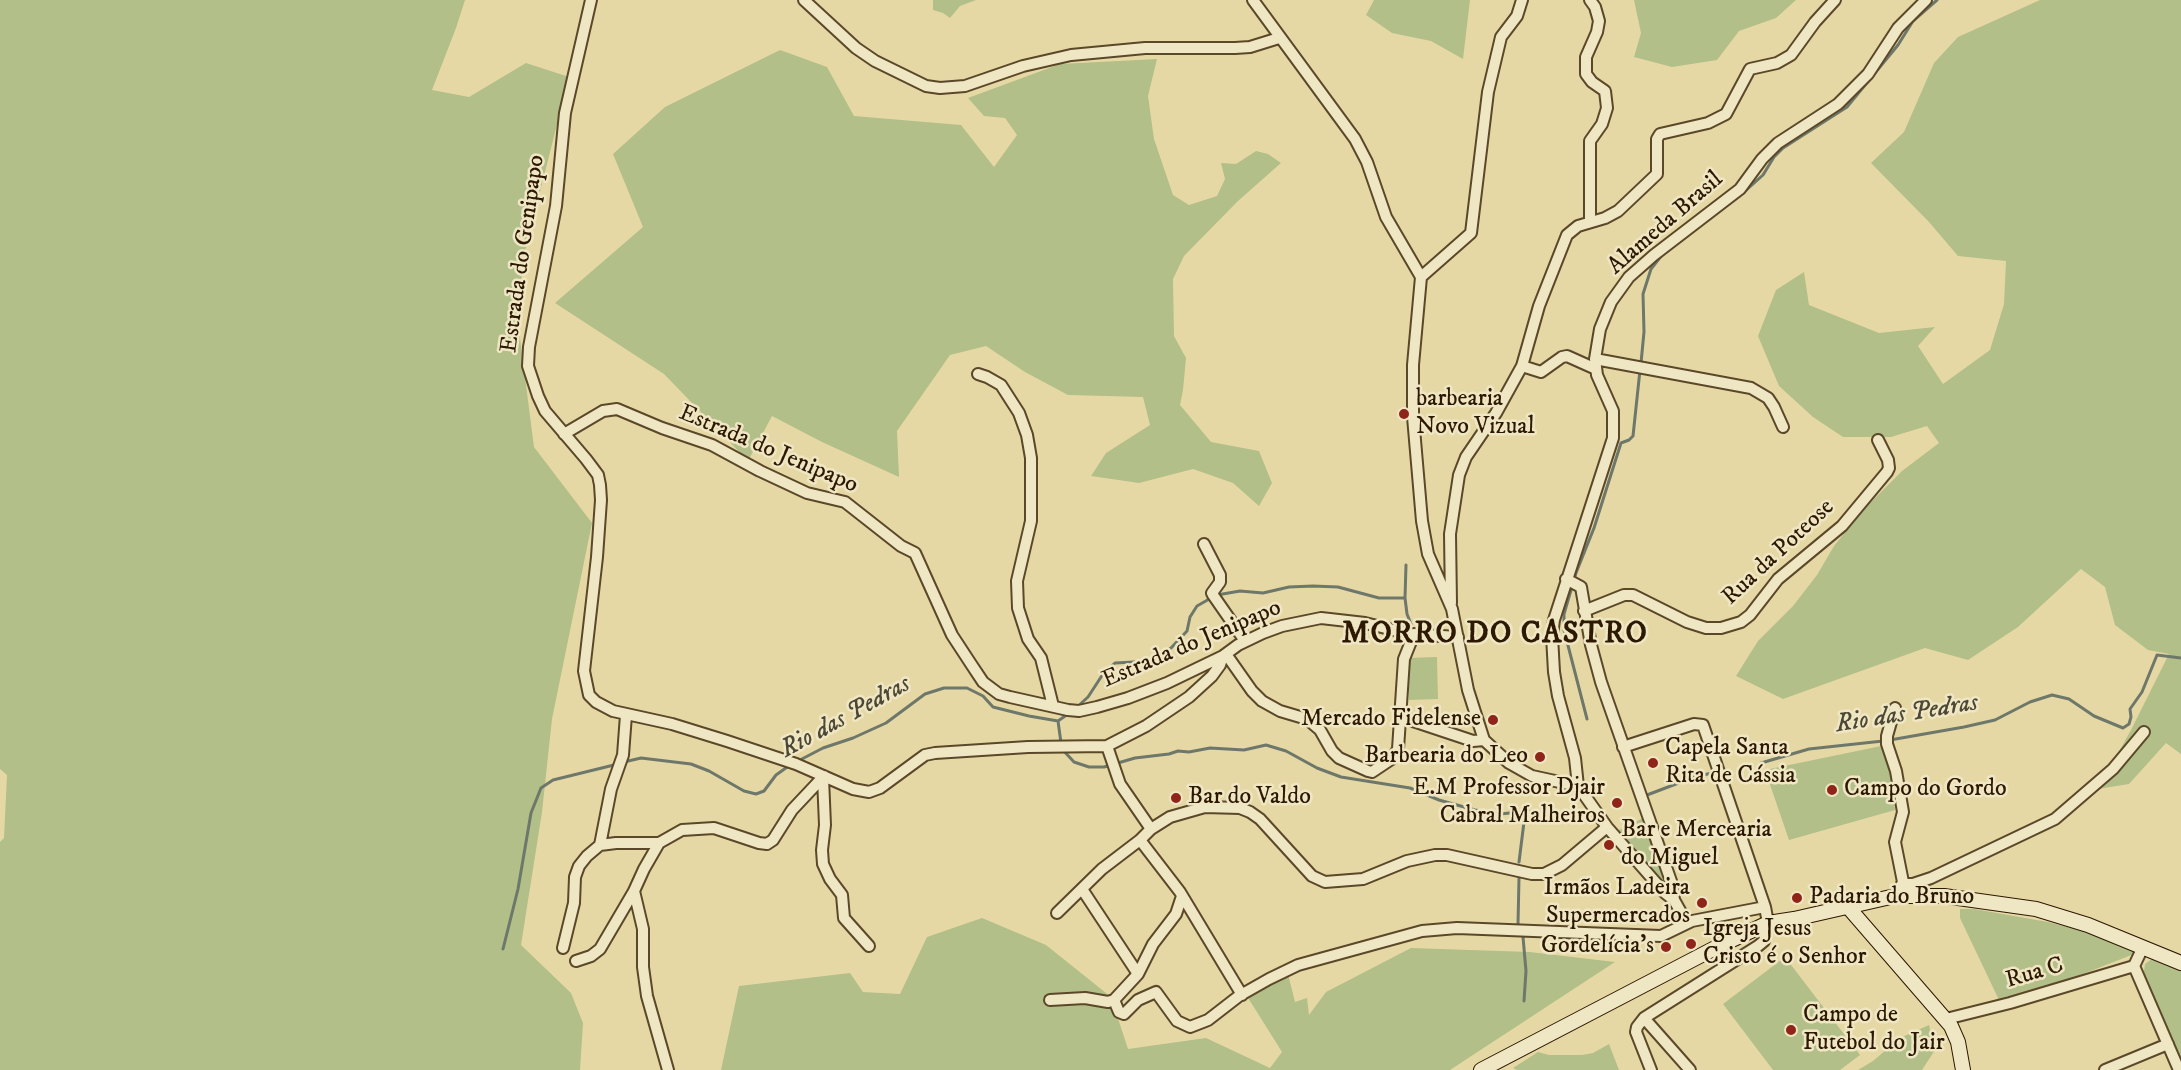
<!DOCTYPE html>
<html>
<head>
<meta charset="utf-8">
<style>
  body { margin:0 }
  canvas { display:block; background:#e6d8a5 }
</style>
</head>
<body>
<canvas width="2181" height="1070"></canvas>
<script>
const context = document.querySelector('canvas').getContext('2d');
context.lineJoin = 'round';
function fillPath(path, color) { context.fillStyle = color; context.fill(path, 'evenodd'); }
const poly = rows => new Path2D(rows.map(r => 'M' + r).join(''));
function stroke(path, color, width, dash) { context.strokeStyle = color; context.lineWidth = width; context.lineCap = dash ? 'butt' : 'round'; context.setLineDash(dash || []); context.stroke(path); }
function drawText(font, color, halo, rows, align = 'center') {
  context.font = font + ' "IM FELL DW Pica",serif'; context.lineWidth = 5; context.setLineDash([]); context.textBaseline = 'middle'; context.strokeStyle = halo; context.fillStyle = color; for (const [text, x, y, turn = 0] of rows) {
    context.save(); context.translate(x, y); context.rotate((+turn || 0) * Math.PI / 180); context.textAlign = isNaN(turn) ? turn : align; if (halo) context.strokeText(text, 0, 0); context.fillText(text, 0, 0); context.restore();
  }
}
fillPath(poly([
  [0,0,465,0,456,28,432,90,469,97,526,63,569,77,523,259,518,323,534,447,592,523,552,719,542,812,521,945,571,993,583,1023,580,1070,0,1070,0,842,4,838,7,775,0,769],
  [933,0,976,0,960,6,950,18,943,13,933,10],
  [1374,0,1470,0,1463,59,1431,41,1392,33,1366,15],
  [1634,0,1796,0,1776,18,1739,31,1717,60,1672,67,1634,57,1641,33],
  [2040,0,2181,0,2181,754,2166,743,2129,784,2098,789,2131,730,2169,654,2148,650,2115,625,2105,587,2081,569,2018,627,1968,660,1925,648,1783,699,1736,676,1758,641,1793,606,1817,575,1834,546,1863,510,1902,471,1939,443,1927,426,1891,437,1843,437,1813,417,1779,386,1758,336,1776,290,1804,272,1809,305,1879,333,1935,327,1918,346,1943,384,1990,350,2004,304,2006,261,1958,256,1929,222,1871,163,1904,132,1934,63,1958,37],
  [780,50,827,67,854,116,961,125,994,167,1017,135,1005,118,984,116,968,98,1060,64,1157,59,1148,96,1154,139,1173,195,1189,205,1217,196,1225,179,1221,163,1236,164,1256,151,1268,154,1281,163,1238,201,1184,256,1173,279,1174,336,1186,358,1183,390,1180,405,1211,442,1259,451,1272,483,1259,506,1233,483,1193,469,1139,483,1091,476,1106,453,1150,425,1143,397,1068,395,1025,372,986,346,950,355,897,431,899,477,822,442,772,416,748,461,664,374,555,303,643,227,613,154,665,107],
  [1437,657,1438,699,1409,700,1408,658],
  [1886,745,1895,810,1789,840,1765,770],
  [1647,816,1672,884,1666,890,1615,832],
  [1960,909,1974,909,2048,922,2079,930,2133,951,2134,954,2055,985,1999,1000,1960,918],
  [982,918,1046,945,1111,997,1128,1049,1206,1038,1270,1068,1282,1052,1245,993,1288,974,1295,1002,1307,998,1309,1015,1326,992,1411,948,1530,952,1615,962,1450,1070,721,1070,739,986,850,973,863,992,900,994,927,937],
  [1785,957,1860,1055,1840,1070,1773,1070,1723,1004],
  [2153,958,2181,970,2181,1062,2143,978,2145,964],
  [1929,1025,1935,1050,1922,1070,1858,1070,1873,1061,1900,1038],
  [1609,1044,1619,1070,1517,1070,1513,1068,1538,1052,1549,1055,1582,1055,1593,1053]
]), '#b2bf88');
stroke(poly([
  [1743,193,1763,175,1774,157,1783,148,1847,107,1898,45,1913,21,1937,0],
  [1641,363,1644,332,1643,294,1651,269,1662,255],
  [1406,565,1405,598,1407,614,1411,624],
  [1217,595,1240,591,1263,593,1289,587,1313,586,1338,587,1379,598,1405,598],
  [1076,708,1088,697,1103,674,1115,663,1152,661,1171,648,1187,631,1190,617,1197,606,1211,598],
  [1587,719,1564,630,1564,614,1576,573,1594,528,1621,443,1629,440,1633,436,1640,370],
  [1058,721,1061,743],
  [1890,740,1964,727,1995,720,2030,702,2052,695,2069,699,2094,716,2123,728,2129,724,2131,717,2130,709,2142,692,2157,655,2181,658],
  [1062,749,1074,762,1089,767,1104,767,1135,758,1169,754,1178,751,1189,752,1210,748,1244,750,1266,745,1286,751,1317,768,1341,777,1410,788,1439,800,1475,810,1500,814,1529,811],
  [798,761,823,748,853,738,886,723,925,694,944,688,967,688,983,696,993,707,1029,716,1058,721,1068,714],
  [624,762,641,758,691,764,709,771,744,791,756,794,764,791,776,775,790,765],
  [1761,763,1809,749,1883,741],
  [1647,795,1697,776,1713,773],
  [1519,862,1524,822,1524,815,1521,812],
  [1518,924,1519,878],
  [1523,937,1526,971,1524,1001],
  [503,949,518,889,531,813,541,788,553,780,618,764]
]), '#6e786a', 3);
const street = poly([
  [591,0,565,113,556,206,529,347,528,366,538,396,545,411,586,459,598,475,600,485,601,500,597,557,584,671,589,695,596,702,613,711,672,724,727,741,796,764,853,789,869,792,880,788,925,755,935,753,1028,747,1107,746,1146,726,1189,697,1212,676,1220,665,1223,656],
  [804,0,856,48,875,61,926,86,940,88,965,86,1023,66,1071,55,1145,48,1235,48,1250,47,1279,38],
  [1253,0,1355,139,1367,162,1386,217,1421,277,1413,365,1413,417,1422,521,1428,554,1452,609,1468,690,1484,740,1509,763,1532,776,1578,786],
  [1590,0,1595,7,1599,21,1597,32,1586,57,1586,74,1592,82,1605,91,1607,108,1602,124,1590,141,1590,222],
  [1421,277,1471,233,1488,92,1501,37,1517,16,1522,0],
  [1595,359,1751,388,1768,398,1774,407,1783,427],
  [1522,366,1541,372,1562,357,1567,356,1596,369],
  [978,374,987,377,1001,385,1019,413,1027,435,1031,458,1031,521,1017,581,1018,608,1028,639,1041,658,1053,706],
  [564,434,603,411,617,409,662,428,712,445,760,471,807,493,845,502,901,546,915,553,952,635,971,664,983,682,999,694,1010,697,1068,710,1079,711,1097,707,1128,698,1167,683,1223,656,1238,645,1263,633,1282,626,1321,618,1365,623,1410,634,1458,637],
  [1204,544,1220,575,1220,582,1212,593,1213,595,1245,641],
  [1566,579,1581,587,1591,645,1601,682,1672,884,1674,900],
  [1451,603,1450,534,1459,475,1466,457,1496,413,1522,366,1539,306,1567,235,1578,226,1605,218,1618,211,1657,174,1657,139,1660,134,1708,123,1726,114,1750,69,1777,63,1791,55,1815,22,1835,0],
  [1584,611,1624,595,1633,595,1687,622,1706,628,1721,628,1741,622,1750,615,1778,579,1842,526,1887,472,1889,468,1888,460,1878,440],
  [1226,654,1252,691,1262,701,1280,711,1307,719,1320,730,1332,751,1339,758,1368,771,1372,772,1393,758,1398,749,1404,659,1414,634],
  [1895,708,1887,736,1887,744,1896,771,1903,812,1895,842,1903,882,1900,888],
  [1401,717,1473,741,1484,740],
  [1107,746,1120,784,1151,829,1140,840,1180,892,1242,995],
  [1623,747,1694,724,1703,725,1765,907,1768,923,1764,941,1758,946,1644,1018,1637,1027,1636,1032,1651,1070],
  [823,778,825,825,822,850,823,864,830,879,842,895,844,918,869,946],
  [1151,829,1170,817,1205,807,1240,808,1250,812,1260,819,1312,876,1325,882,1363,879,1407,861,1435,855,1447,855,1532,874,1544,874,1562,865,1607,827],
  [600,845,611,789,623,755,626,715],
  [1902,884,1913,884,1931,878,2055,819,2113,769,2144,732],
  [1082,889,1138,974],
  [1057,913,1102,869,1140,840],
  [1687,923,1674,900,1665,893,1607,827,1578,786,1575,758,1558,696,1554,672,1552,636,1554,620,1613,438,1613,411,1597,375,1595,359,1600,329,1611,302,1629,277,1654,255,1740,189,1762,159,1778,143,1838,104,1868,74,1898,28,1926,0],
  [2143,947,2134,966,2179,1070],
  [563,948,574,903,575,877,579,866,587,856,600,845,616,843,659,843],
  [576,961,591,956,600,949,634,891],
  [1050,1000,1085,998,1108,1002,1114,1000,1138,974,1153,944,1176,914,1182,896],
  [1114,1000,1119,1012,1124,1014,1138,1000,1156,992,1177,1021,1190,1027,1208,1020,1239,996,1269,979,1298,965,1422,931,1457,928,1661,936,1692,921,1765,907],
  [1644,1018,1690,1070],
  [1946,1019,2010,1003,2134,966],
  [668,1070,647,996,643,967,643,929,634,891,644,869,659,843,682,830,714,828,759,843,767,844,773,840,792,810,824,776],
  [2105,1070,2168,1044]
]);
const secondary = poly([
  [1848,907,1951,1026,1958,1042,1963,1070],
  [1481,1070,1717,947,1768,923,1794,919,1895,896,1944,896,2036,909,2088,925,2181,963]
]);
stroke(street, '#5b4829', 14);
stroke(secondary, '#2d1800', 16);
stroke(street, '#efe6c4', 10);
stroke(secondary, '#efe6c4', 14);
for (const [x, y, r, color] of [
  [1404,414,6,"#8f2418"],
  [1493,720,6,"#8f2418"],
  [1540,757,6,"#8f2418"],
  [1653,763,6,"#8f2418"],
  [1832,790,6,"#8f2418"],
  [1176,798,6,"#8f2418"],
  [1617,803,6,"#8f2418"],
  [1609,845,6,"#8f2418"],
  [1797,898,6,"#8f2418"],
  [1702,903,6,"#8f2418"],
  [1691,944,6,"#8f2418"],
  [1666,947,6,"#8f2418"],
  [1791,1030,6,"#8f2418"]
]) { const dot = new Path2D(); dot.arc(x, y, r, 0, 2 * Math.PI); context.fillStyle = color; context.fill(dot); stroke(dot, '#efe6c4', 2); }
drawText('24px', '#2d1800', '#efe6c4', [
  ["Alameda Brasil",1666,224,-41],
  ["Estrada do Genipapo",524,254,-82],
  ["Estrada do Jenipapo",768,450,23],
  ["Rua da Poteose",1779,553,-43],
  ["Estrada do Jenipapo",1192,645,-23],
  ["Rua C",2035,974,-16]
]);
drawText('24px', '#2d1800', '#efe6c4', [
  ["barbearia",1416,400],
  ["Novo Vizual",1416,428],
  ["Mercado Fidelense",1481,720,"right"],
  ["Capela Santa",1665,749],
  ["Rita de Cássia",1665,777],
  ["Barbearia do Leo",1528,757,"right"],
  ["E.M Professor Djair",1605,789,"right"],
  ["Cabral Malheiros",1605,817,"right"],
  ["Campo do Gordo",1844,790],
  ["Bar do Valdo",1188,798],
  ["Bar e Mercearia",1621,831],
  ["do Miguel",1621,859],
  ["Irmãos Ladeira",1690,889,"right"],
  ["Supermercados",1690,917,"right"],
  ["Padaria do Bruno",1809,898],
  ["Igreja Jesus",1703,930],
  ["Cristo é o Senhor",1703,958],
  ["Gordelícia's",1654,947,"right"],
  ["Campo de",1803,1016],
  ["Futebol do Jair",1803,1044]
], 'left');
drawText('italic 26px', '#4d4835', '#efe6c4', [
  ["Rio das Pedras",1907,715,-9],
  ["Rio das Pedras",846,718,-29]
]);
context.letterSpacing = '1.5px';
drawText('bold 30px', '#2d1800', '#efe6c4', [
  ["MORRO DO CASTRO",1495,636]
]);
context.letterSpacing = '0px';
</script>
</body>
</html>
